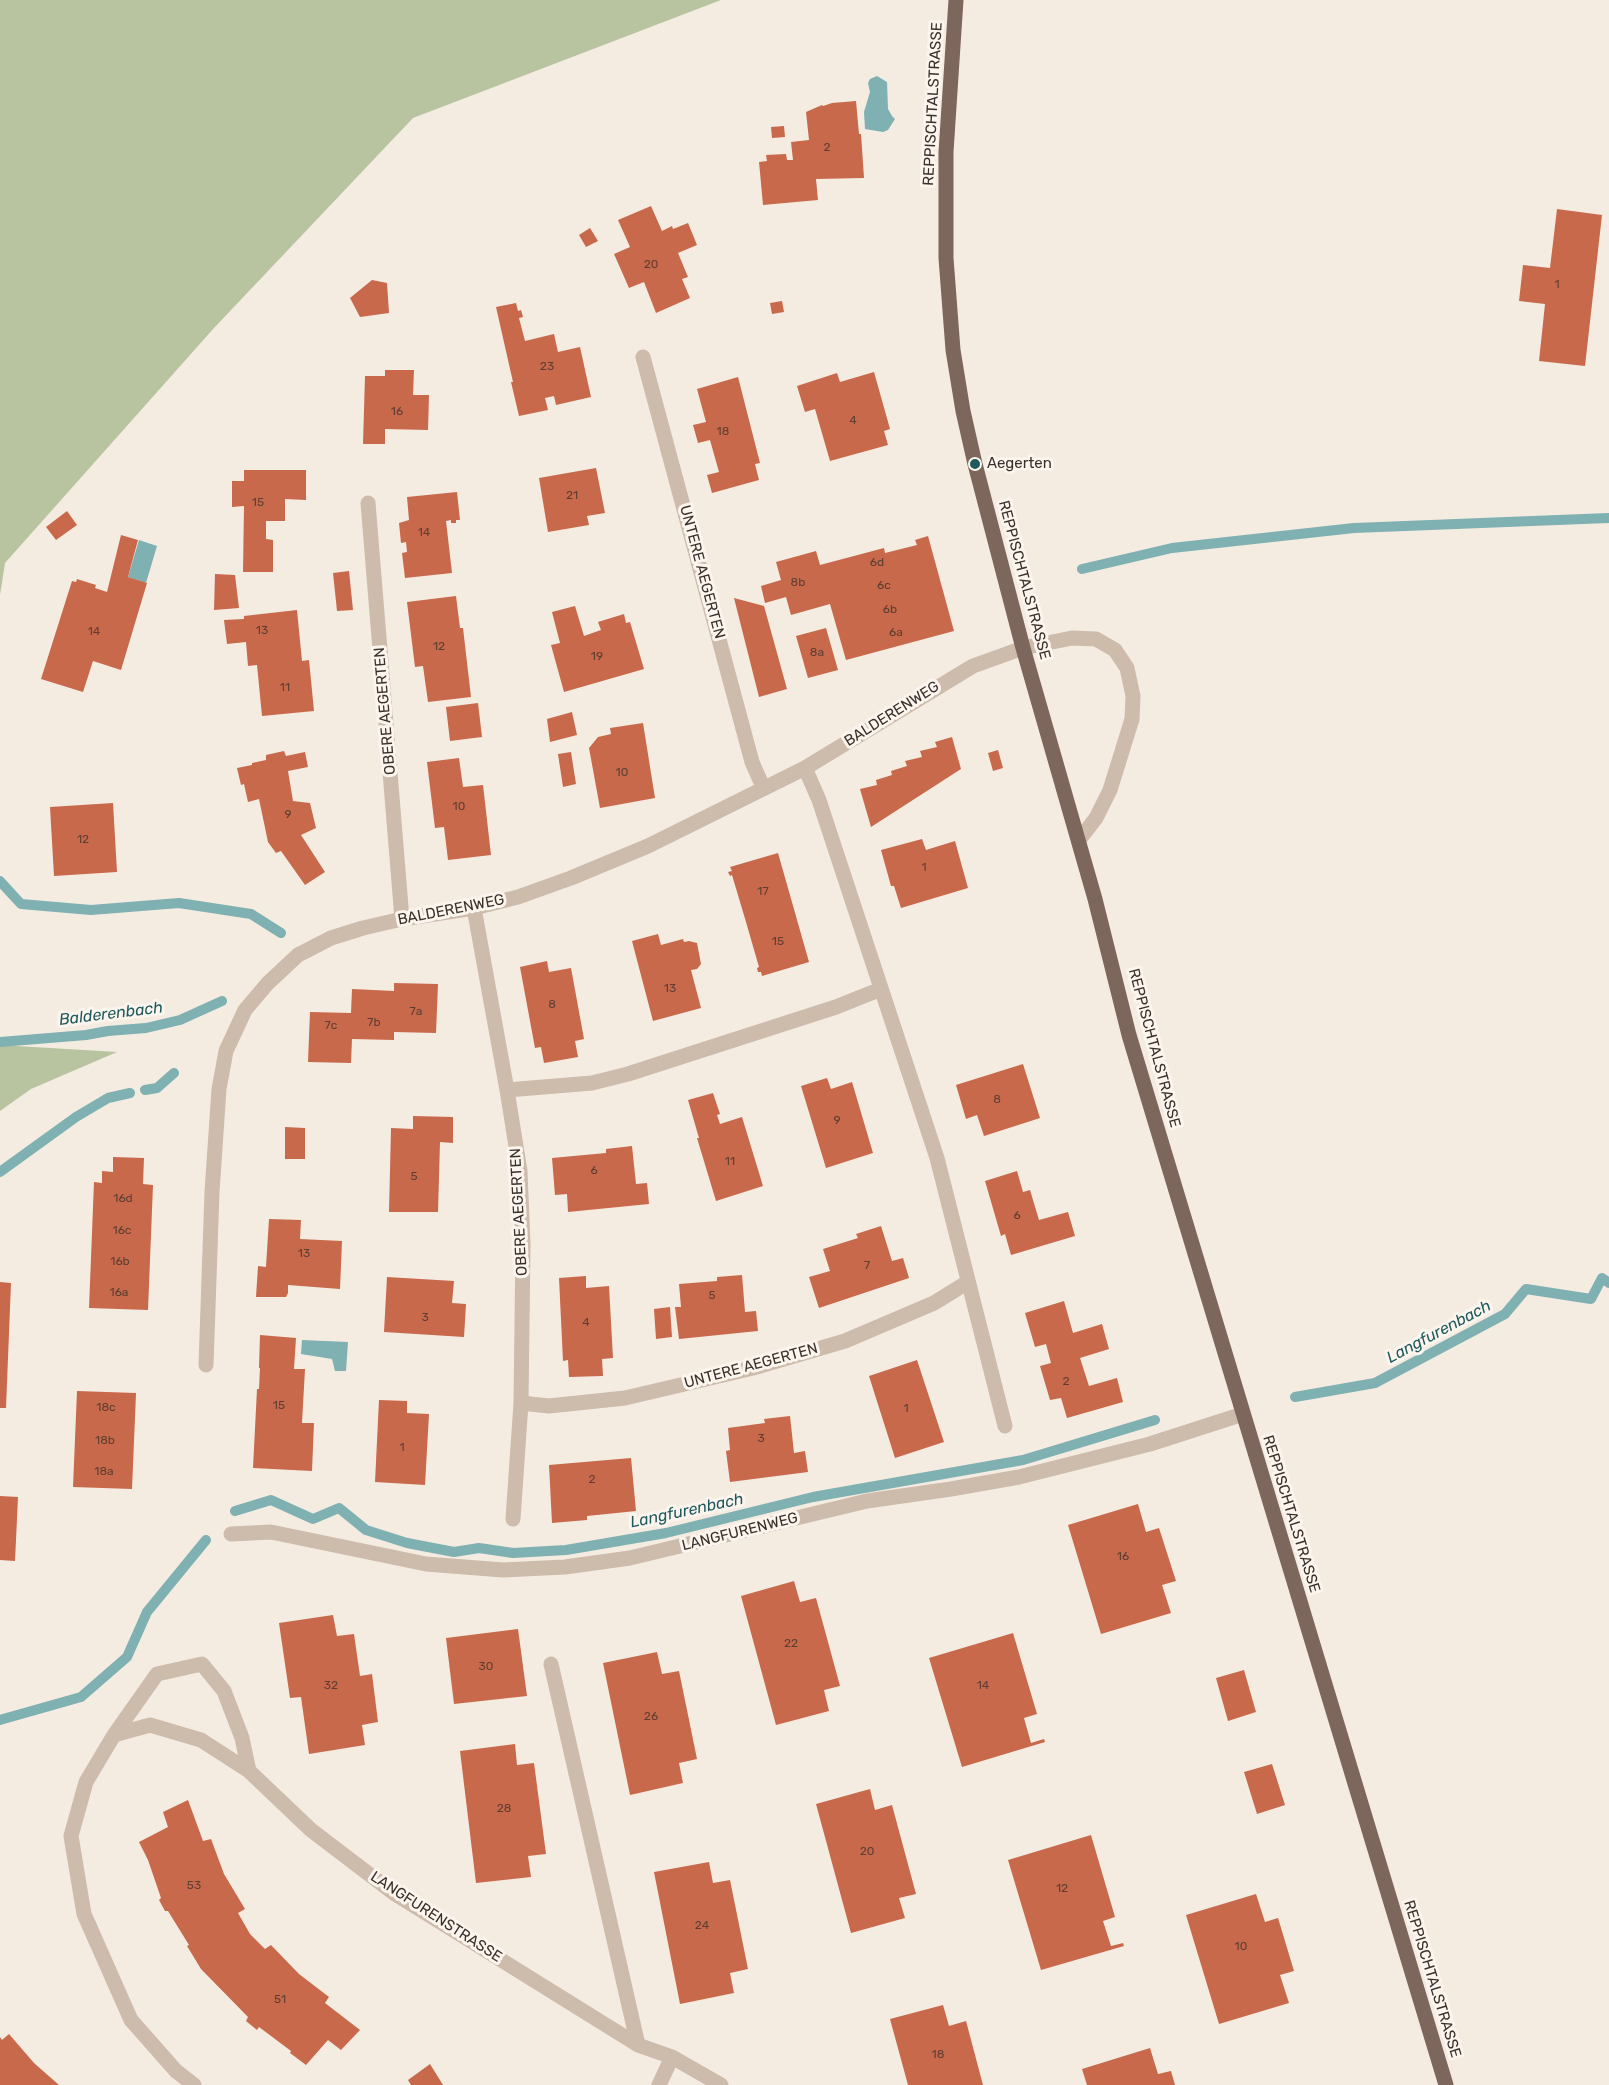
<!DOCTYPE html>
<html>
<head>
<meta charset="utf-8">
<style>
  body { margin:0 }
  canvas { display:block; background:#f4ebe1 }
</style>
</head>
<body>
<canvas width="1609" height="2085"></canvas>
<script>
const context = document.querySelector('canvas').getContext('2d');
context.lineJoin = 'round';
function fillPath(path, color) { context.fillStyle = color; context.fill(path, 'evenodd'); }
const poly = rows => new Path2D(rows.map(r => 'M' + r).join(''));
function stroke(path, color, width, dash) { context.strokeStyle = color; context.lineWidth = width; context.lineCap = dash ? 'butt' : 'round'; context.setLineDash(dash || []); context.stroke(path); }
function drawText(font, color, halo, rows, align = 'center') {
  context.font = font + ' Rubik,sans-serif'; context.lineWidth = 6; context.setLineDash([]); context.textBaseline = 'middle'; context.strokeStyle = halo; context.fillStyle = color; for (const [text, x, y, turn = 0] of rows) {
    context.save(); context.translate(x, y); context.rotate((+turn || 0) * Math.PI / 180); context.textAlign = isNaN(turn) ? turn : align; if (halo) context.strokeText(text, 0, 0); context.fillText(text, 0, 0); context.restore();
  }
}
fillPath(poly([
  [0,0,721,0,413,118,214,328,5,563,0,595],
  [0,1045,117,1052,31,1089,0,1111]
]), '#b8c4a0');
fillPath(poly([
  [877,76,887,82,888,109,892,116,895,119,888,130,883,132,865,129,864,112,870,92,868,83,870,79],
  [139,540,157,546,146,583,128,577],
  [302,1340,348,1342,346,1371,335,1371,332,1359,301,1354]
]), '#7fb0b2');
stroke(poly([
  [1082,569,1172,548,1354,528,1609,518],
  [0,881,21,904,91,910,179,903,251,914,281,933],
  [0,1042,86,1035,108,1031,146,1028,180,1020,222,1001],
  [145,1090,157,1088,174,1073],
  [0,1172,76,1117,108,1098,130,1093],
  [1295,1397,1375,1383,1505,1314,1526,1289,1591,1299,1602,1278,1609,1283],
  [235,1511,271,1500,313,1519,339,1508,366,1530,407,1543,454,1552,479,1548,513,1553,566,1550,666,1533,813,1497,1023,1460,1155,1420],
  [0,1720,81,1697,127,1657,147,1612,206,1540]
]), '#7fb0b2', 10);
fillPath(poly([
  [856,101,859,134,861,134,864,178,816,179,818,200,763,205,759,162,767,161,766,155,786,154,787,160,793,160,791,142,809,140,806,112,822,105,823,106,832,103],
  [784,126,785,137,772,138,771,127],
  [651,206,662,231,672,226,673,229,688,223,697,245,678,253,688,277,682,279,690,298,656,313,644,282,629,288,614,254,630,247,618,220],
  [1557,209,1602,215,1585,366,1539,361,1545,304,1519,301,1523,265,1550,268],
  [590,228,598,241,586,247,579,235],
  [372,280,387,283,389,313,360,317,350,298],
  [782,301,784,312,772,314,770,303],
  [516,303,518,311,521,310,523,317,519,318,525,341,554,334,558,352,580,347,591,397,556,405,554,396,545,398,548,410,519,416,511,382,513,382,496,307],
  [385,370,414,370,413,395,429,395,428,430,385,429,385,444,363,444,365,376,385,376],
  [874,372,890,429,884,431,888,445,830,461,815,409,805,412,797,386,837,373,840,382],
  [738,377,760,463,755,464,759,480,712,493,707,475,719,472,710,440,698,443,693,425,706,422,697,389],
  [596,468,605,513,587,516,589,525,548,532,539,478],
  [244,470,306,470,306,500,285,499,285,521,266,521,266,539,273,540,273,572,243,572,244,506,232,507,232,481,244,481],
  [457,492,460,520,456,520,456,523,451,523,451,520,446,521,452,573,405,578,402,553,407,552,406,542,401,543,399,523,409,520,407,497],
  [67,511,77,525,56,540,46,527],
  [121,535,138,540,128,577,147,583,121,670,93,661,83,692,41,679,72,581,76,582,77,579,96,585,95,588,107,592],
  [928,536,954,631,846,660,830,604,791,615,786,597,765,603,761,586,781,580,776,562,816,551,820,565,884,548,885,553,917,545,915,540],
  [349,571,353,610,337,611,333,573],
  [215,574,235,575,239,608,214,610],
  [456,596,460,628,463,628,471,697,428,702,423,666,415,667,407,602],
  [734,598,764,606,787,689,759,697],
  [575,606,584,636,601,630,598,622,624,614,626,623,630,622,644,669,564,692,551,645,560,643,552,612],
  [297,610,302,661,309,660,314,711,262,716,257,665,248,666,246,642,227,644,224,620,244,619,244,616],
  [826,628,838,670,808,678,796,636],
  [478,703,482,737,450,741,446,707],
  [572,712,577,735,550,742,547,719],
  [643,723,655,798,600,808,589,748,598,737,611,734,610,728],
  [952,737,961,769,871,827,860,789,877,785,876,780,892,775,891,771,907,766,905,761,922,757,920,751,937,747,935,742],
  [998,750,1003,768,993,771,988,753],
  [284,751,286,756,305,752,308,767,288,771,293,801,310,803,316,828,301,835,325,872,305,885,281,851,276,853,268,842,259,799,248,802,244,784,241,785,237,768,252,765,252,763,266,760,266,755],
  [571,752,576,784,563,787,558,754],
  [459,758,463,787,483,785,491,855,448,860,444,827,435,828,427,762],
  [113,803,117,872,54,876,50,807],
  [922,839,926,850,955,841,968,888,901,908,894,886,891,886,881,850],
  [778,853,809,962,762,976,761,972,758,972,757,968,759,967,746,922,732,875,730,876,728,872,732,871,730,867],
  [658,934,661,945,683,939,684,942,689,941,697,943,701,964,697,969,691,970,701,1008,653,1021,632,941],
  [547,961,549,972,571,968,584,1039,575,1041,578,1057,544,1063,541,1047,535,1048,520,967],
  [394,983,438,984,436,1033,394,1032,394,1040,352,1039,351,1063,308,1062,310,1012,351,1013,352,989,394,991],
  [1023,1064,1040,1118,984,1136,977,1115,966,1119,956,1085],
  [827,1078,831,1089,852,1082,873,1153,826,1168,801,1086],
  [713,1093,720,1114,717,1115,720,1124,742,1117,763,1186,716,1201,697,1138,699,1138,688,1100],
  [413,1116,453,1117,453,1143,440,1142,438,1212,389,1212,391,1128,413,1129],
  [285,1127,305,1128,305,1159,285,1159],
  [632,1146,636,1184,647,1183,649,1204,568,1212,567,1194,555,1195,552,1158,606,1153,606,1149],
  [113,1157,144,1158,143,1184,153,1185,148,1310,89,1308,94,1182,102,1183,102,1171,113,1172],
  [1017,1171,1023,1192,1030,1190,1039,1220,1068,1212,1075,1236,1011,1255,1005,1234,1001,1236,985,1181],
  [269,1219,301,1220,300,1239,342,1241,340,1289,288,1285,288,1293,286,1297,256,1297,258,1266,266,1267],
  [881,1226,892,1261,903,1258,909,1278,819,1308,809,1277,830,1271,823,1249,858,1238,856,1234],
  [742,1275,745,1312,756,1311,758,1331,679,1339,675,1307,681,1307,679,1284,717,1281,717,1277],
  [586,1276,586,1288,609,1286,613,1358,602,1359,603,1376,569,1377,568,1360,563,1361,559,1278],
  [387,1277,454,1281,452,1303,466,1304,464,1337,384,1332],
  [0,1282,11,1283,6,1408,0,1408],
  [1064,1301,1073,1333,1102,1324,1109,1349,1080,1358,1089,1386,1117,1378,1123,1402,1067,1418,1061,1398,1050,1400,1040,1366,1051,1363,1046,1344,1035,1347,1025,1313],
  [670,1307,672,1337,656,1339,654,1309],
  [260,1335,296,1338,294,1369,305,1369,302,1423,314,1423,312,1471,253,1468,257,1389,259,1389,260,1368,259,1368],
  [917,1360,944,1442,895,1458,869,1376],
  [77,1391,136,1393,132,1489,73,1487],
  [379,1400,407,1401,407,1413,429,1414,425,1485,375,1482],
  [790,1416,794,1453,805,1451,808,1472,730,1482,726,1451,730,1450,728,1428,765,1423,764,1419],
  [631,1458,636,1511,587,1516,587,1520,552,1523,549,1465],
  [0,1496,18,1497,15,1561,0,1560],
  [1138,1504,1146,1532,1159,1528,1176,1581,1162,1585,1171,1613,1101,1634,1068,1525],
  [794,1581,800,1602,816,1598,840,1686,824,1690,829,1711,776,1725,741,1596],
  [333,1615,337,1636,354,1634,360,1676,372,1674,378,1722,362,1725,365,1745,309,1754,301,1697,290,1698,279,1623],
  [518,1629,527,1696,454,1704,446,1638],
  [1013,1633,1037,1714,1024,1718,1031,1743,1044,1739,1045,1742,962,1767,929,1658],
  [657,1652,662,1674,679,1671,697,1759,679,1763,683,1783,630,1795,603,1663],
  [1244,1670,1256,1712,1228,1721,1216,1678],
  [515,1744,517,1765,534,1763,546,1854,528,1856,531,1877,476,1883,460,1751],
  [1272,1764,1285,1805,1257,1814,1244,1772],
  [870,1789,875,1810,892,1805,916,1894,899,1898,905,1918,851,1933,816,1804],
  [188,1800,203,1841,211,1839,224,1874,245,1909,238,1913,250,1934,265,1949,271,1945,299,1974,329,1997,325,2003,360,2030,341,2050,328,2040,306,2065,290,2053,291,2051,259,2027,257,2030,246,2021,248,2017,201,1969,187,1946,189,1945,168,1911,165,1911,159,1900,161,1898,148,1860,139,1842,168,1827,163,1812],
  [1091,1835,1115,1917,1103,1921,1111,1946,1123,1943,1124,1946,1041,1970,1008,1860],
  [709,1862,713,1883,730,1880,748,1969,730,1973,734,1993,680,2004,654,1872],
  [1256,1894,1265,1922,1278,1918,1294,1971,1280,1975,1289,2003,1219,2024,1186,1915],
  [943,2005,949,2026,966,2021,983,2085,908,2085,890,2019],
  [9,2034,34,2063,59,2085,0,2085,0,2037,2,2040],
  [1150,2048,1158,2074,1171,2071,1175,2085,1087,2085,1082,2069],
  [430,2064,443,2085,411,2085,408,2080]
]), '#c8694b');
stroke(poly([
  [643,357,752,762,763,787],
  [368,503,402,919],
  [805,768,819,800,937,1158,1005,1426],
  [474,908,507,1090,520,1171,523,1245,521,1403,513,1519],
  [507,1090,592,1083,628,1074,836,1007,881,989],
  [206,1365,212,1192,219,1089,226,1051,245,1010,268,983,298,955,331,938,363,928,402,919,474,908,518,897,571,878,648,846,805,768,973,666,1023,648,1072,638,1096,639,1115,650,1127,668,1133,696,1132,719,1110,790,1096,818,1079,840],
  [521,1403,549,1406,625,1398,753,1368,845,1341,934,1303,968,1282],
  [231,1534,271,1532,426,1564,503,1570,565,1567,630,1558,867,1501,951,1489,1019,1477,1150,1444,1243,1414],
  [551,1664,638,2045],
  [114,1735,157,1674,202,1664,224,1691,242,1738,249,1771],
  [194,2085,176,2071,131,2020,84,1914,71,1836,86,1782,114,1735,150,1725,201,1740,249,1771,311,1830,395,1894,638,2045,672,2057,721,2085],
  [659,2085,672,2057]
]), '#cdbbac', 15);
stroke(poly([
  [956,0,946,152,946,258,953,350,963,411,975,464,1023,648,1095,899,1129,1035,1446,2085]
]), '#7d675c', 15);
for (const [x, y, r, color] of [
  [975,464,6,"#1f5a5e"]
]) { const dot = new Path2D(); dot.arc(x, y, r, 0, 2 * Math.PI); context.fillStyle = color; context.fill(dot); stroke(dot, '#fbf5ee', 2); }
drawText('12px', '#5e3e33', null, [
  ["2",827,148],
  ["20",651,265],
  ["1",1557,285],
  ["23",547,367],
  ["16",397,412],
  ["4",853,421],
  ["18",723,432],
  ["21",572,496],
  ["15",258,503],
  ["14",424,533],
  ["6d",877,563],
  ["8b",798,583],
  ["6c",884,586],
  ["6b",890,610],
  ["13",262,631],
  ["14",94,632],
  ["6a",896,633],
  ["12",439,647],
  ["8a",817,653],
  ["19",597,657],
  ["11",285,688],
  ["10",622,773],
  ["10",459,807],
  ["9",288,815],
  ["12",83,840],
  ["1",924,868],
  ["17",763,892],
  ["15",778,942],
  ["13",670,989],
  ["8",552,1005],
  ["7a",416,1012],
  ["7b",374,1023],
  ["7c",331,1026],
  ["8",997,1100],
  ["9",837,1121],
  ["11",730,1162],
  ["6",594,1171],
  ["5",414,1177],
  ["16d",123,1199],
  ["6",1017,1216],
  ["16c",122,1231],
  ["13",304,1254],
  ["16b",120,1262],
  ["7",867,1266],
  ["16a",119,1293],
  ["5",712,1296],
  ["3",425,1318],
  ["4",586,1323],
  ["2",1066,1382],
  ["15",279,1406],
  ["18c",106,1408],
  ["1",906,1409],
  ["3",761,1439],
  ["18b",105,1441],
  ["1",402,1448],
  ["18a",104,1472],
  ["2",592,1480],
  ["16",1123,1557],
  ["22",791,1644],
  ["30",486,1667],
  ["32",331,1686],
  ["14",983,1686],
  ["26",651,1717],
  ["28",504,1809],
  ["20",867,1852],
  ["53",194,1886],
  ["12",1062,1889],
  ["24",702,1926],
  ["10",1241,1947],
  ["51",280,2000],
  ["18",938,2055]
]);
drawText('15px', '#3b302b', '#fbf5ee', [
  ["REPPISCHTALSTRASSE",933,104,-87],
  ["UNTERE AEGERTEN",702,572,75],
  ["REPPISCHTALSTRASSE",1024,580,75],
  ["OBERE AEGERTEN",385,711,-95],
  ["BALDERENWEG",892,714,-32],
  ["BALDERENWEG",451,910,-11],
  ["REPPISCHTALSTRASSE",1154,1048,75],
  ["OBERE AEGERTEN",519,1212,-93],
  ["UNTERE AEGERTEN",751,1366,-15],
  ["REPPISCHTALSTRASSE",1291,1514,73],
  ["LANGFURENWEG",740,1532,-14],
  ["LANGFURENSTRASSE",436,1917,33],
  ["REPPISCHTALSTRASSE",1432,1979,73]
]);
drawText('15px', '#3b302b', '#fbf5ee', [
  ["Aegerten",987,464]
], 'left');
drawText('italic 16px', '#1f5a5e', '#fbf5ee', [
  ["Balderenbach",111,1014,-7],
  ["Langfurenbach",1439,1332,-28],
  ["Langfurenbach",687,1511,-12]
]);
</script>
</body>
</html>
